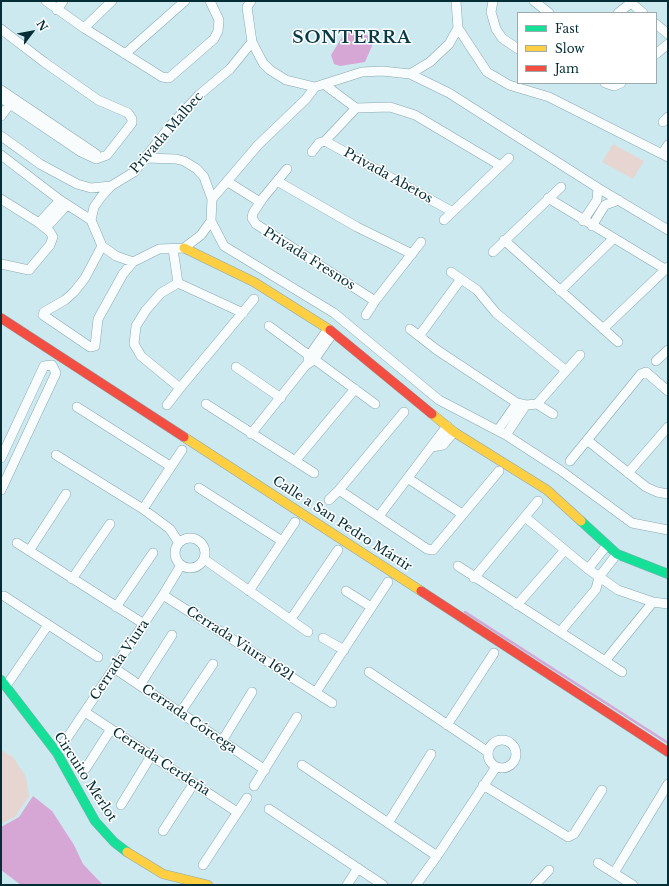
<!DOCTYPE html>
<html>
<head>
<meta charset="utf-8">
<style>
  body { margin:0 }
  #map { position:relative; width:669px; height:886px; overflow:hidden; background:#cde9f0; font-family:"Libre Baskerville",serif }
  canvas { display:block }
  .frame { position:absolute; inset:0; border:2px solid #052d35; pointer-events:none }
  .legend { position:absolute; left:517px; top:12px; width:140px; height:72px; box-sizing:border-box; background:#fff; border:1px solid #9babae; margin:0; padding:5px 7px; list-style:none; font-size:12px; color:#052d35 }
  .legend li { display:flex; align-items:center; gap:8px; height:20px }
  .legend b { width:20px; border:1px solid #9babae }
  .north { position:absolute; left:12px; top:12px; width:40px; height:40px; -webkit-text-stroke:3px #fff; paint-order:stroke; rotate:58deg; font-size:11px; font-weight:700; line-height:16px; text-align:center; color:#052d35 }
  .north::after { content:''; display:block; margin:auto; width:14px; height:18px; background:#052d35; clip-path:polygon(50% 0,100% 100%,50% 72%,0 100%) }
</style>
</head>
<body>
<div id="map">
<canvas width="669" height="886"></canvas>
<div class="frame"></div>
<ul class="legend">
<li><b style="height:5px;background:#16e098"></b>Fast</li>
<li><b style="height:5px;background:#ffcf43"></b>Slow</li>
<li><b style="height:5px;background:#f24e42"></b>Jam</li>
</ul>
<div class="north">N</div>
</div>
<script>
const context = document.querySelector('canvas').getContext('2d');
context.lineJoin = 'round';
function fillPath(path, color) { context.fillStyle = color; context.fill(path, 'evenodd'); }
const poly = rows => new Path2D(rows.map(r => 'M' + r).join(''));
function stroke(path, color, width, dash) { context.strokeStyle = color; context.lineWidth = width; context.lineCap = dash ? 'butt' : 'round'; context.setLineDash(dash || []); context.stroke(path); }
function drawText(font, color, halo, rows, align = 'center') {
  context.font = font + ' "Libre Baskerville",serif'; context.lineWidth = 3; context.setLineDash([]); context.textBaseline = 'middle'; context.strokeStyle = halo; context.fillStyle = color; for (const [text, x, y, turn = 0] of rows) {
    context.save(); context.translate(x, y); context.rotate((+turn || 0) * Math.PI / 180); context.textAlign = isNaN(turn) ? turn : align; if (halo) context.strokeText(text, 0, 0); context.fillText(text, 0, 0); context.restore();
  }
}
fillPath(poly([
  [613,144,644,161,633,179,602,162],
  [1,750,13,757,26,777,29,796,15,817,1,824]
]), '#e6d5d1');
fillPath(poly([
  [350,29,361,30,370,38,373,42,372,46,365,62,340,66,334,64,331,55,346,31],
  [33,796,52,811,74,845,83,864,103,885,21,885,1,870,1,827,19,817]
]), '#d6a7d5');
stroke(poly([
  [465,612,668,743]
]), '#d6a7d5', 2.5);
const street = poly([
  [46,1,84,28,162,77,169,78,214,39,218,31,219,20,210,1],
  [251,1,247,7,252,42,263,63,270,70,286,80,315,87,362,72,382,71,410,74,430,62,449,44,458,28,456,1],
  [493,1,491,12,496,29,502,38,518,49],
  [534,1,549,13],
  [629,1,643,13],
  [57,10,63,1],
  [618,13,631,3],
  [656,24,668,34],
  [84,28,112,1],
  [458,28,487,72,509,85,549,97,668,157],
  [1,29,44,62,98,100,128,113,132,119,132,123,107,155,96,159,81,152,1,98],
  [125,54,185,1],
  [656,54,668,44],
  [410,74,449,93,598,188,668,230],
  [605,83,614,86,621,83],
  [325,85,356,108,390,107,415,115,501,166],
  [1,90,96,154],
  [1,116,12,101],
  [663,122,668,117],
  [1,136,40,164,77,184,91,188,111,186],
  [325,141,451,211],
  [312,152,319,143,325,141,356,108],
  [662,154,668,145],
  [1,155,60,200,91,220],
  [287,169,263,198,253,213,252,218,256,224,375,301],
  [277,181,357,227,412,254],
  [228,182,260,202],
  [548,198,665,269],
  [1,199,39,223,50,232,53,237,50,245,29,270,1,264],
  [212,199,258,145,306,99,315,87],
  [91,220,102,246,116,256,133,262,159,249,184,248,201,235,211,221,212,199,204,177,197,169,184,161,176,159,146,158],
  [91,220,94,207,101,197,111,186,134,172,170,126,199,95,230,69,252,42],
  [444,220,509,158],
  [211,221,224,246,334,313,439,400,506,435,560,470,632,523,668,530],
  [583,221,597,200,598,188],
  [39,223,60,200],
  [592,226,605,205,619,200],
  [46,228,67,205],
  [504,240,618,342],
  [102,246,85,278,74,292,65,300,44,312,43,315,90,347,95,346,98,319,123,274,133,262],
  [173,249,178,283],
  [493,252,561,187],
  [451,272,477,290,496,313,565,370],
  [178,283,161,293,146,310,136,326,134,344,141,356,180,388],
  [178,283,243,313],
  [560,291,613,239],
  [366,315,375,301,421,242],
  [269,326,375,404],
  [410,329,437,350,517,403,526,405,537,404,580,355],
  [603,329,668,267],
  [419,336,461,279],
  [308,360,309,356,328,329],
  [656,361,668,350],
  [236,367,281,398],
  [206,404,314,473],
  [537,404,553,414],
  [167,405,180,388,254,299],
  [77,407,170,466],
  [498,430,517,403],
  [251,434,306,365,314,360,333,333],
  [506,435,526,405],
  [587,440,646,487,657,492,668,494],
  [432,447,443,445,454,432],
  [56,455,143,509,170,529,179,543],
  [1,458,44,366,52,365,56,373,1,490],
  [295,461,355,389],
  [570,461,641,374,646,372,668,391],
  [628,473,668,427],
  [409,479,462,514],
  [199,488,282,541],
  [339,490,427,549,433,550,499,471],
  [329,500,339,490,404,412],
  [143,509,182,450],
  [379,516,447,426],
  [525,517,588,569,618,590,653,602,668,604],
  '175 553a15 15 0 1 1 30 0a15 15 0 1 1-30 0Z',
  [17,543,144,624],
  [29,551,66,494],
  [204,559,308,632],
  [458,566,622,672],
  [588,569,607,545],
  [474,578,538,501],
  [72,579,110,524],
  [249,591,295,522],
  [346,591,371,607],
  [163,595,332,703],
  [4,596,98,657],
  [517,605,565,550],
  [116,607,153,553],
  [291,619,338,550],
  [560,632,596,589,599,577,617,554],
  [323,638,344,650],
  [605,661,653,602],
  [114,668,265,770],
  [369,672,488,752],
  [140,685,172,635],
  [6,686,48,625],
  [316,692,388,582],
  [85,712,237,812],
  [180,713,213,664],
  [447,725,494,653],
  '488 754a14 14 0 1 1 28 0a14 14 0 1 1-28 0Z',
  [222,741,252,692],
  [57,753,163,595,181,565],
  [302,765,437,856],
  [86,768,111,729],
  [483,785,568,837,574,834,602,790],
  [254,786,297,717],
  [121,805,151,756],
  [269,809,383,885],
  [388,823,431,754],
  [163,831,194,783],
  [598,863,633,885],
  [203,865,247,798],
  [614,873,668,784],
  [347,885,358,868],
  [416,885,437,856,496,767],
  [535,885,549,870]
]);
const fast = poly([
  [581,521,617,554,668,574],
  [1,680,57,753,95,821,114,842,127,852]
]);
const slow = poly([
  [184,248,254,282,330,330],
  [432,414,454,432,547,490,581,521],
  [184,437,421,591],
  [127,852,163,874,208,885]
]);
const jam = poly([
  [1,318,184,437],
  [330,330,432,414],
  [421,591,668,752]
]);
stroke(street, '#89a8af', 10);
stroke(fast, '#89a8af', 10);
stroke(slow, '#89a8af', 10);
stroke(jam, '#89a8af', 10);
stroke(street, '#f8fcfd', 9);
stroke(fast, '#16e098', 9);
stroke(slow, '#ffcf43', 9);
stroke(jam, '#f24e42', 9);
drawText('13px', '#052d35', '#fff', [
  ["Privada Malbec",167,133,-49],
  ["Privada Abetos",388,176,29],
  ["Privada Fresnos",309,259,32],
  ["Calle a San Pedro Mártir",342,524,33],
  ["Cerrada Viura 1621",240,644,33],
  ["Cerrada Viura",120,660,-56],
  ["Cerrada Córcega",189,719,34],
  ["Cerrada Cerdeña",161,762,33],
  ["Circuito Merlot",85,777,57]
]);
context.letterSpacing = '1px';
drawText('bold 17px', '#083b46', '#fff', [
  ["SONTERRA",352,38]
]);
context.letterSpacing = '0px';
</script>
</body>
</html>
